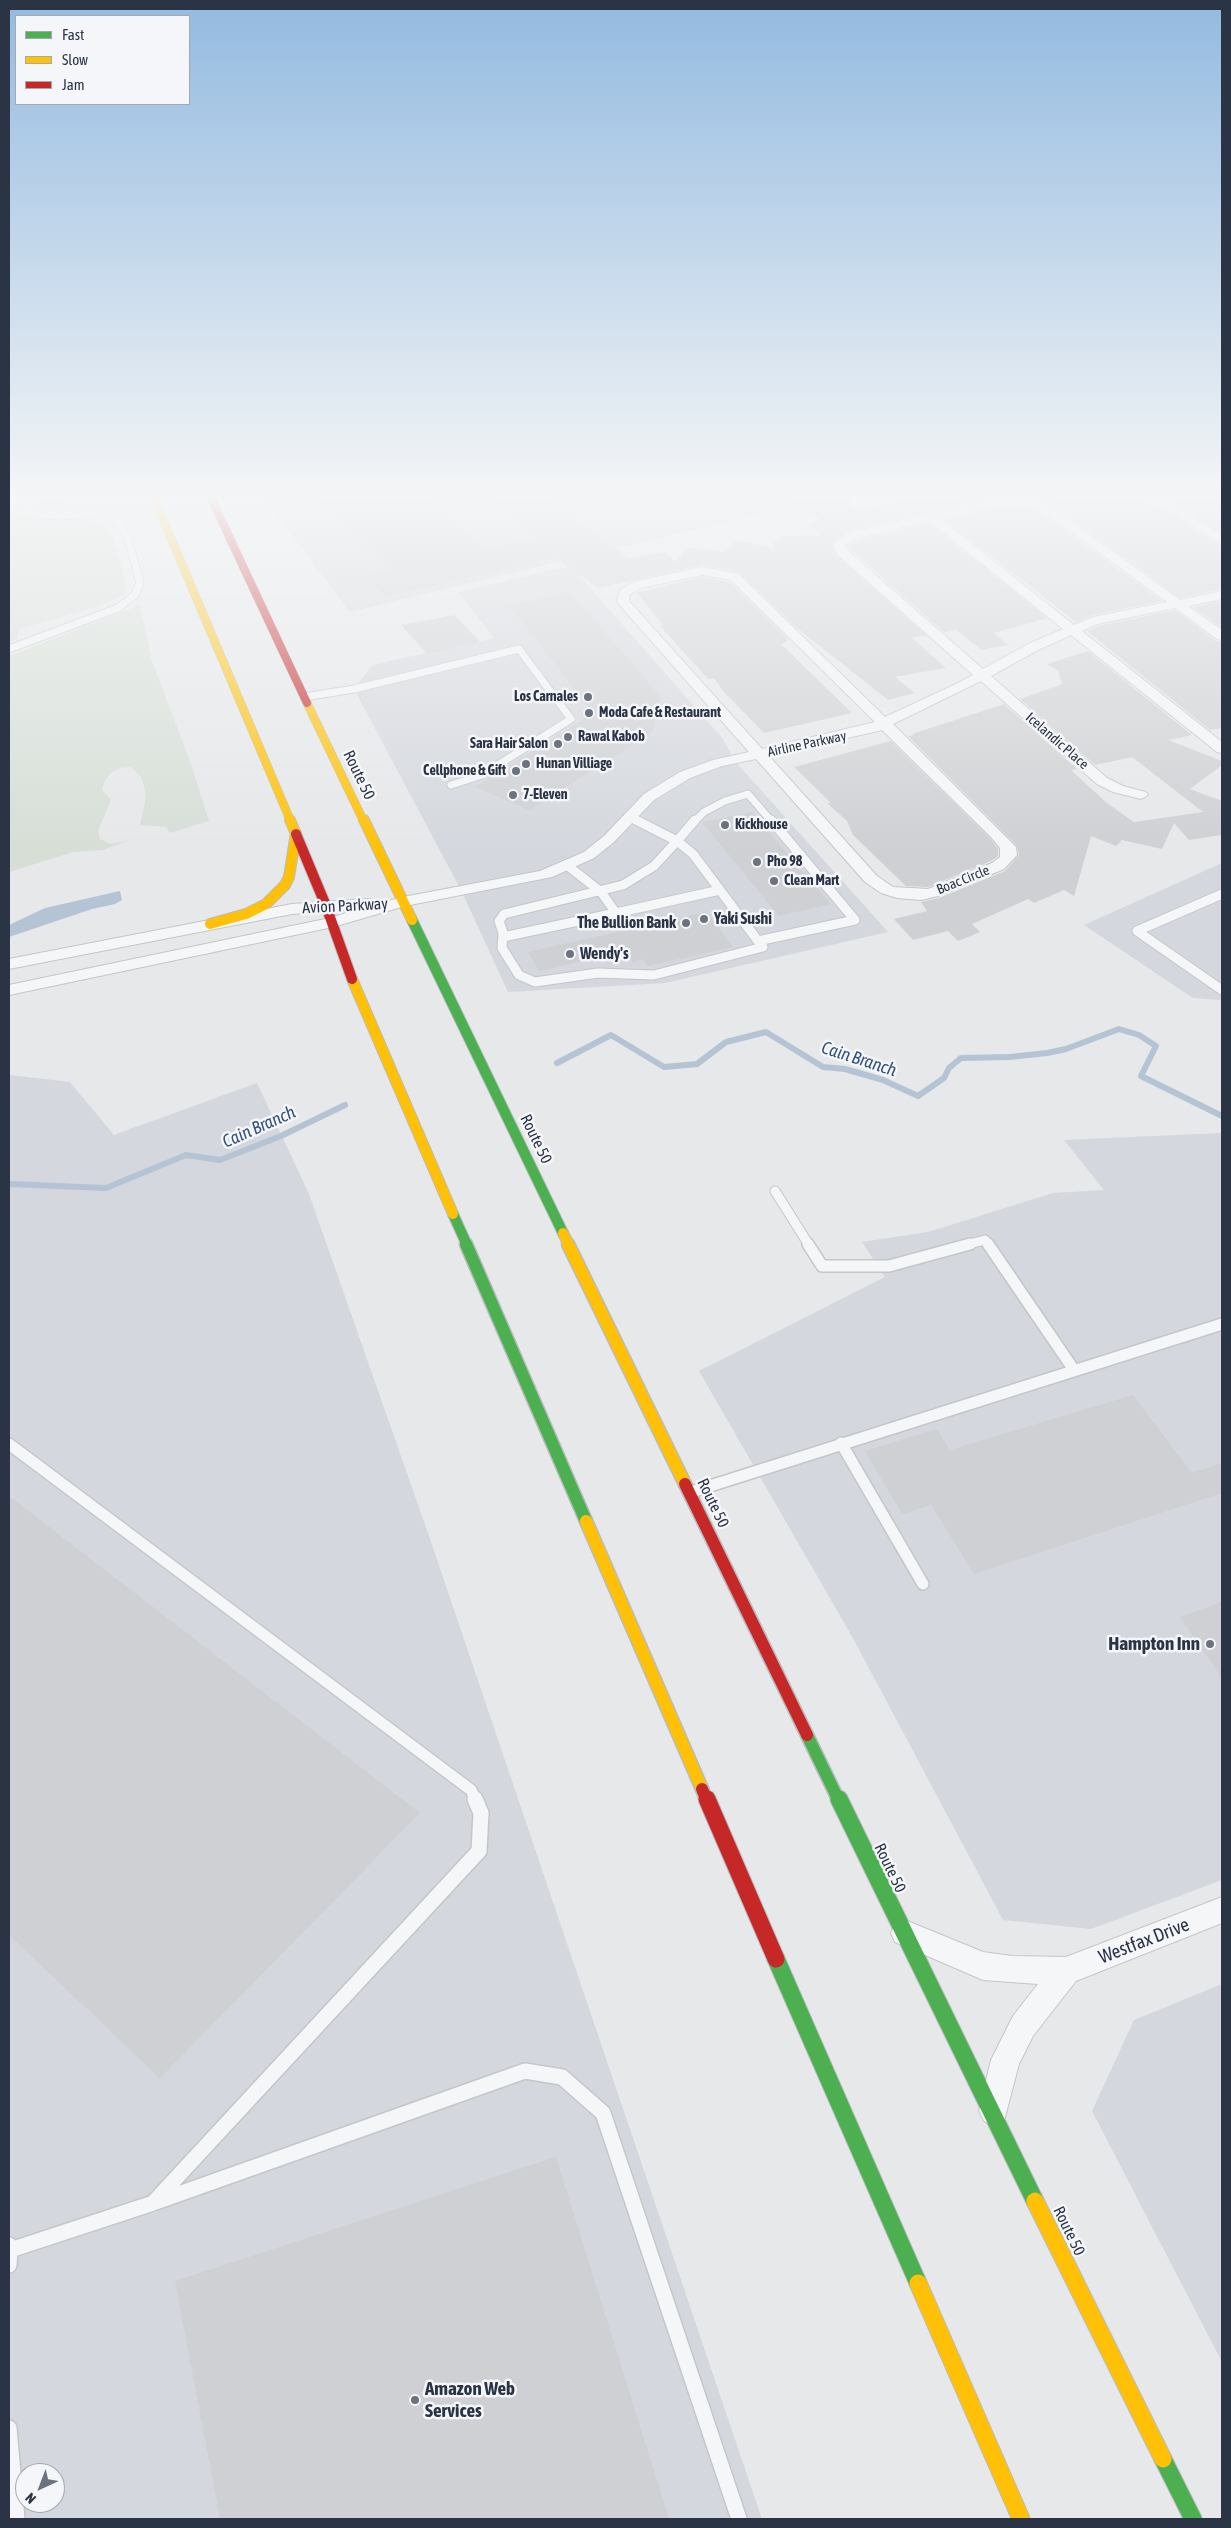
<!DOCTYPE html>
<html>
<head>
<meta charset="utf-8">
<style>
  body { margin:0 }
  #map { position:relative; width:1231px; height:2528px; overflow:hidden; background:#e6e8ea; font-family:"Asap Condensed",sans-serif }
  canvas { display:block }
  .frame { position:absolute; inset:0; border:10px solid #2b3445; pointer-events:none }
  .legend { position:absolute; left:15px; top:15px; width:175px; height:90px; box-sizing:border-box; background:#f4f6f9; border:1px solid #a4a8b1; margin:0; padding:6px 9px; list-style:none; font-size:15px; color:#2b3445 }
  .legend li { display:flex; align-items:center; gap:10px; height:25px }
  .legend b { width:25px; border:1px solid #a4a8b1 }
  .north { position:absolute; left:15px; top:2463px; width:50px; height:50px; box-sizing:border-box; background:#f4f6f9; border:1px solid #a4a8b1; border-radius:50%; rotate:223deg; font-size:14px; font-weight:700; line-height:20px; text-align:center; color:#2b3445 }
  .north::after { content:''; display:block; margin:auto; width:18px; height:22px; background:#6c737f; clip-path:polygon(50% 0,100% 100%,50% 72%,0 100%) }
</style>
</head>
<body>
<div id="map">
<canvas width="1231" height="2528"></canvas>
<div class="frame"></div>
<ul class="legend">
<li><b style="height:6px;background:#4caf50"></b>Fast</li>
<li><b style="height:6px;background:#ffc107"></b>Slow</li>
<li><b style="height:6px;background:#c62828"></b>Jam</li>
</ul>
<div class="north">N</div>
</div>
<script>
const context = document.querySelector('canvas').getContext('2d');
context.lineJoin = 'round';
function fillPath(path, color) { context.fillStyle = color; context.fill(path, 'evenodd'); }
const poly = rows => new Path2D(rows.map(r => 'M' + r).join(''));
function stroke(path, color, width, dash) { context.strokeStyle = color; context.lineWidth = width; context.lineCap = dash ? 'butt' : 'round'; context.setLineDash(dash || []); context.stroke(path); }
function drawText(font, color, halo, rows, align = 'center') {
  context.font = font + ' "Asap Condensed",sans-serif'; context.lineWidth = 5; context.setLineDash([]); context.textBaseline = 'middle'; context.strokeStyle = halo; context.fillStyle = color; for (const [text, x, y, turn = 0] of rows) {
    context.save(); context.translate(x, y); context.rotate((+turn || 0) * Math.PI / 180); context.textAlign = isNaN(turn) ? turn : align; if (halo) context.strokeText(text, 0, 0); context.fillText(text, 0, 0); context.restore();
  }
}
fillPath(poly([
  [264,498,826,498,350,612],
  [571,566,723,739,734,760,888,932,665,983,508,992,462,892,354,689,372,665,494,638,458,592],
  [1222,863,1222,1000,1193,998,1084,925],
  [9,1075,70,1082,114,1135,257,1083,309,1194,429,1536,762,2519,9,2519],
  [25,2473,55,2473,55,2503,25,2503],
  [1222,1133,1222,1880,1091,1929,1003,1920,854,1640,699,1371,885,1277,862,1242,928,1232,1053,1193,1104,1190,1064,1140],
  [1222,1984,1222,2362,1092,2111,1134,2020]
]), '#d4d7dd');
fillPath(poly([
  [55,499,61,501,88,506,82,510,65,513,43,512,32,507,40,500],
  [9,510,29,516,85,520,103,525,110,530,120,561,126,586,124,595,96,607,19,629,17,638,9,642],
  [140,605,152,661,191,764,209,821,170,833,166,827,140,825,145,802,145,790,141,777,131,767,120,768,110,773,104,783,102,790,111,800,98,831,100,839,111,844,130,840,103,850,73,852,9,872,9,656]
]), '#d6ded6');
fillPath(poly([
  [120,891,122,900,115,904,92,909,9,937,9,925,45,908]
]), '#b4c4d5');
stroke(poly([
  [557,1063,611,1035,664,1067,697,1064,726,1042,766,1032,823,1067,845,1069,883,1080,918,1096,944,1078,949,1068,961,1058,1010,1057,1047,1053,1066,1049,1119,1029,1139,1035,1156,1046,1141,1076,1222,1116],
  [9,1184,106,1188,186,1155,220,1160,281,1136,345,1105]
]), '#b4c4d5', 6);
fillPath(poly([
  [319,498,427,498,484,550,537,538,490,498,548,498,584,528,589,527,629,558,665,552,675,562,687,547,723,552,735,540,774,548,772,541,780,541,779,536,822,535,807,525,820,519,784,498,852,498,853,510,916,498,990,498,850,530,831,544,837,556,926,635,912,638,946,668,895,677,915,693,888,700,797,628,739,572,702,565,598,588,556,558,385,596,365,576,391,570],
  [1036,498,1141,498,1153,506,1159,505,1222,547,1222,589,1180,598,1049,503],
  [1200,498,1214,498,1222,503,1222,534,1175,502],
  [1005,505,1027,506,1039,511,1162,601,1093,615,1076,622,944,520],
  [929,523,1047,618,994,633,1008,645,981,650,957,630,944,632,847,546,859,540],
  [702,577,730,582,788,639,782,645,852,713,764,733,723,691,714,678,708,679,660,626,663,625,637,593],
  [571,593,661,697,652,733,529,810,475,787,593,713,509,605],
  [1222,601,1222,628,1193,607],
  [1175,610,1216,641,1222,642,1222,728,1210,730,1087,631,1098,626],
  [455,615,480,642,427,654,401,625],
  [1088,651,1192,735,1168,740,1222,761,1222,765,1190,789,1222,801,1222,835,1189,840,1174,823,1162,849,1122,840,1116,846,1091,836,1074,896,1064,890,1034,903,1028,899,972,924,980,932,958,941,948,931,913,940,894,919,927,911,921,902,939,898,1005,871,1019,855,1017,846,908,736,914,735,912,734,1004,704,1077,769,1071,770,1107,803,1134,822,1203,812,1132,757,1095,765,1020,699,1062,684,1058,671,1047,664],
  [891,741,990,838,998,849,998,856,991,861,928,887,906,886,853,835,847,821,827,803,831,803,794,767],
  [752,812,830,904,779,916,702,822],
  [706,912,733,947,648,966,643,959,633,962,626,951,539,971,528,952],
  [1133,1395,1192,1473,1222,1463,1222,1493,974,1574,931,1505,902,1514,865,1451,937,1429,950,1450],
  [9,1496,420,1813,160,2078,9,1935],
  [1222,1602,1222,1678,1180,1617],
  [556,2157,669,2519,220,2519,175,2281]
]), '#ced0d3');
const laneFar3 = poly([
  [9,649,118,608,135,595,140,582,128,539,118,520,95,514,59,516,37,514,26,508,21,498],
  [304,697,354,689,519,649,571,719,482,775,451,785],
  [628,817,639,822],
  [694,822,704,812,725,801,748,794,772,822]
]);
const laneFar2 = poly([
  [636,820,677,841],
  [677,841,693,854,758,941],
  [677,841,654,866,623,885,504,914,499,921,503,933,502,948,519,975,535,982,598,973,654,975,763,947,758,941],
  [677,841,695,820],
  [1222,894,1137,931,1222,990],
  [616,913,720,890],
  [503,937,616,913,601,892,568,866],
  [758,941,855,920,771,820],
  [775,1191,809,1245],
  [965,1245,985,1240,989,1245]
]);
const laneFar1 = poly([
  [808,1244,822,1266,889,1266,970,1244],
  [988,1244,1074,1370],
  [841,1443,923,1584],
  [9,1444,471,1790,476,1801],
  [691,1492,1222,1324]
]);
const lane = poly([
  [156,2202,525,2071,562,2077,603,2113,739,2519],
  [9,2245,10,2250,153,2203,479,1851,481,1813,475,1799],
  [9,2265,10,2250],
  [9,2428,17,2519]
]);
const street = poly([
  [999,498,1031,498,1048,505,1180,600,1222,591,1222,599,1188,606,1222,630,1222,640,1217,639,1175,608,1097,624,1082,631,1222,742,1222,753,1217,752,1071,635,1038,650,991,676,1107,778,1123,786,1146,792,1148,795,1141,799,1113,792,1097,784,981,681,893,724,1016,847,1017,855,1004,869,938,896,921,900,897,898,881,893,865,882,756,759,722,766,690,778,654,800,614,842,594,858,552,877,405,906,333,927,9,995,9,985,330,918,359,909,292,914,9,969,9,959,292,904,369,899,375,901,377,904,403,897,540,871,584,852,604,836,644,794,680,772,713,760,749,752,617,602,619,591,633,582,702,567,739,574,885,717,954,685,973,675,838,555,833,544,850,532,999,498],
  [1005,503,1027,504,1040,509,1167,602,1093,617,1074,625,940,519,1005,503],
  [929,521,1063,629,1028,644,983,669,847,550,845,545,858,538,929,521],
  [702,575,731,580,875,722,762,749,629,601,629,595,641,588,702,575],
  [882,730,991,837,1000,848,1000,857,992,863,928,889,893,887,877,876,769,756,882,730],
  [1152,498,1166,498,1222,536,1222,545,1152,498],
  [1222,1897,1222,1923,1076,1981,1033,2036,1019,2064,1004,2121,994,2126,984,2121,979,2111,991,2060,1013,2016,1038,1984,983,1980,895,1942,891,1933,895,1924,905,1920,983,1952,1012,1956,1066,1957,1222,1897]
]);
const fastFar2 = poly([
  [412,920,563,1233],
  [453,1214,467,1245]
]);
const fastFar1 = poly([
  [466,1244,586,1521],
  [807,1735,839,1801]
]);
const fast = poly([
  [839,1799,1035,2201],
  [776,1959,918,2283],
  [1163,2459,1193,2519]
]);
const slowFar3 = poly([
  [154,498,291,822],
  [307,703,364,822]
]);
const slowFar2 = poly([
  [290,820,296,834],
  [364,820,412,920],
  [210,924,246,914,266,904,285,885,289,877,296,833],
  [352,979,453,1214],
  [563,1233,569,1245]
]);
const slowFar1 = poly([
  [568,1244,685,1484],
  [586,1521,702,1789]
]);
const slow = poly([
  [1035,2201,1163,2459],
  [918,2283,1021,2519]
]);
const jamFar3 = poly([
  [211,498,307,703]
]);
const jamFar2 = poly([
  [296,834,326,906,352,979]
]);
const jamFar1 = poly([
  [685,1484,807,1735],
  [702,1789,707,1801]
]);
const jam = poly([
  [707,1799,776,1959]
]);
stroke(laneFar3, '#c4c6c8', 9);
stroke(laneFar2, '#c4c6c8', 11);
stroke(laneFar1, '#c4c6c8', 14);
stroke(lane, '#c4c6c8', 18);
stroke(street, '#c4c6c8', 2);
stroke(fastFar2, '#b8bbbf', 12);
stroke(fastFar1, '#b8bbbf', 15);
stroke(fast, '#b8bbbf', 19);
stroke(slowFar3, '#b8bbbf', 9);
stroke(slowFar2, '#b8bbbf', 12);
stroke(slowFar1, '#b8bbbf', 15);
stroke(slow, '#b8bbbf', 19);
stroke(jamFar3, '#b8bbbf', 9);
stroke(jamFar2, '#b8bbbf', 12);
stroke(jamFar1, '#b8bbbf', 15);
stroke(jam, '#b8bbbf', 19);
stroke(laneFar3, '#f5f6f7', 7);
stroke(laneFar2, '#f5f6f7', 9);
stroke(laneFar1, '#f5f6f7', 11);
stroke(lane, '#f5f6f7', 15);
fillPath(street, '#f5f6f7');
stroke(fastFar2, '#4caf50', 10);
stroke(fastFar1, '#4caf50', 12);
stroke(fast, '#4caf50', 17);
stroke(slowFar3, '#ffc107', 8);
stroke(slowFar2, '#ffc107', 10);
stroke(slowFar1, '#ffc107', 12);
stroke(slow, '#ffc107', 17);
stroke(jamFar3, '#c62828', 8);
stroke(jamFar2, '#c62828', 10);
stroke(jamFar1, '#c62828', 12);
stroke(jam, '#c62828', 17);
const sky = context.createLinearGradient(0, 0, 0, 852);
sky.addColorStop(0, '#93bae0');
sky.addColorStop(0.58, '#f4f5f6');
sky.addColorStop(1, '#f4f5f600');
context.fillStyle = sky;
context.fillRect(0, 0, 1231, 852);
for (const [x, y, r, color] of [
  [588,697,5,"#6c737f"],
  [589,713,5,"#6c737f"],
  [568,737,5,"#6c737f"],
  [558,744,5,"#6c737f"],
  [526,764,5,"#6c737f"],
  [516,771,5,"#6c737f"],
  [513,795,5,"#6c737f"],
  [725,825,5,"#6c737f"],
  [757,862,5,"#6c737f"],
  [774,881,5,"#6c737f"],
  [704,919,5,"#6c737f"],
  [686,923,5,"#6c737f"],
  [570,954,5,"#6c737f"],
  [1210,1644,5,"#6c737f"],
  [415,2400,5,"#6c737f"]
]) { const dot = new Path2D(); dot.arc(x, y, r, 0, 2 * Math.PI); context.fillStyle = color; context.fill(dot); stroke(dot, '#f4f6f9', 2); }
drawText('bold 14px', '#2b3445', '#f4f6f9', [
  ["Los Carnales",578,697,"right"],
  ["Moda Cafe & Restaurant",599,713],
  ["Rawal Kabob",578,737],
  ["Sara Hair Salon",548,744,"right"],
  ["Hunan Villiage",536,764],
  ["Cellphone & Gift",506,771,"right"],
  ["7-Eleven",523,795],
  ["Kickhouse",735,825],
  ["Pho 98",767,862],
  ["Clean Mart",784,881]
], 'left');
drawText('14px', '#2b3445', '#f4f6f9', [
  ["Icelandic Place",1057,741,41],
  ["Airline Parkway",807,744,-12],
  ["Boac Circle",963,880,-22]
]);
drawText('16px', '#2b3445', '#f4f6f9', [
  ["Route 50",359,775,64],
  ["Avion Parkway",345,906,-3],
  ["Route 50",536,1139,64],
  ["Route 50",713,1503,64],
  ["Route 50",890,1868,64],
  ["Route 50",1069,2231,64]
]);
drawText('bold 16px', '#2b3445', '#f4f6f9', [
  ["Yaki Sushi",714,919],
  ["The Bullion Bank",676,923,"right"],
  ["Wendy's",580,954]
], 'left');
drawText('italic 18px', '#34527a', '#f4f6f9', [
  ["Cain Branch",859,1059,18],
  ["Cain Branch",259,1127,-24]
]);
drawText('bold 19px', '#2b3445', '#f4f6f9', [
  ["Hampton Inn",1200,1644],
  ["Amazon Web",425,2389,"left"],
  ["Services",425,2411,"left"]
], 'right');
drawText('19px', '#2b3445', '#f4f6f9', [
  ["Westfax Drive",1144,1941,-21]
]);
</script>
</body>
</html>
